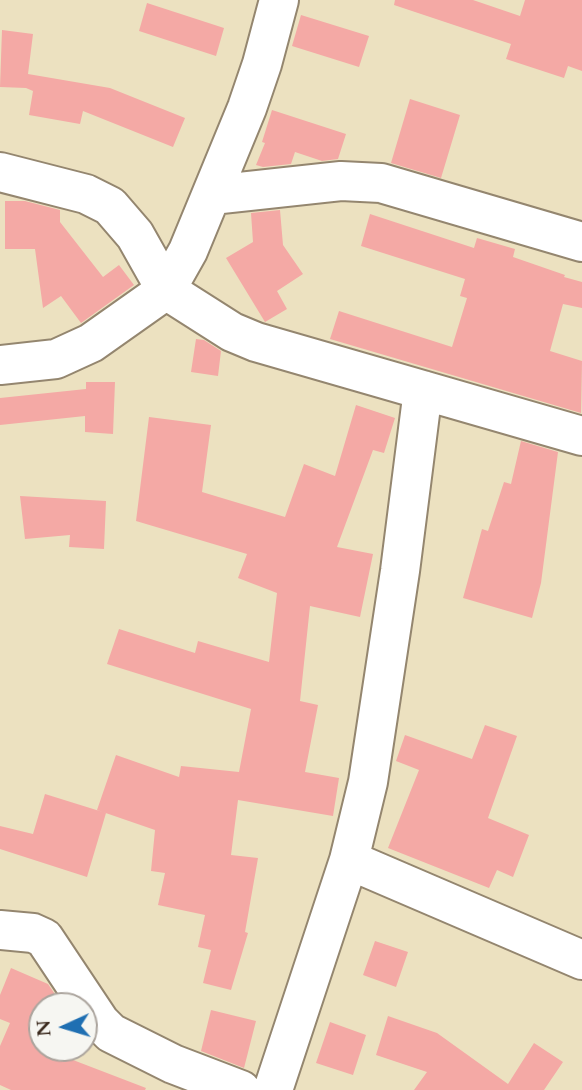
<!DOCTYPE html>
<html>
<head>
<meta charset="utf-8">
<style>
  body { margin:0 }
  #map { position:relative; width:582px; height:1090px; overflow:hidden; background:#ece1c0; font-family:Cardo,serif }
  canvas { display:block }
  .north { position:absolute; left:28px; top:992px; width:70px; height:70px; box-sizing:border-box; background:#f6f6f2; border:2px solid #aba49d; border-radius:50%; rotate:266deg; font-size:19px; font-weight:700; line-height:28px; text-align:center; color:#3b2a1e }
  .north::after { content:''; display:block; margin:auto; width:24px; height:32px; background:#1f6fb2; clip-path:polygon(50% 0,100% 100%,50% 72%,0 100%) }
</style>
</head>
<body>
<div id="map">
<canvas width="582" height="1090"></canvas>
<div class="north">N</div>
</div>
<script>
const context = document.querySelector('canvas').getContext('2d');
context.lineJoin = 'round';
function fillPath(path, color) { context.fillStyle = color; context.fill(path, 'evenodd'); }
const poly = rows => new Path2D(rows.map(r => 'M' + r).join(''));
function stroke(path, color, width, dash) { context.strokeStyle = color; context.lineWidth = width; context.lineCap = dash ? 'butt' : 'round'; context.setLineDash(dash || []); context.stroke(path); }
fillPath(poly([
  [395,0,473,0,520,16,525,0,582,0,582,71,568,66,564,78,506,59,511,44,394,5],
  [147,3,224,28,216,56,139,31],
  [301,15,369,36,359,67,292,46],
  [2,30,33,34,28,74,110,88,185,118,173,147,83,111,80,124,29,115,33,91,26,88,0,87],
  [410,99,460,115,441,178,391,163],
  [272,110,346,134,338,159,322,161,295,152,291,164,263,167,256,165,265,143,262,142],
  [5,201,25,201,60,210,60,222,103,277,119,265,134,285,81,323,61,296,43,308,35,249,5,249],
  [280,210,283,245,303,274,277,291,287,309,265,322,226,258,253,242,251,213],
  [370,214,474,248,477,238,515,249,513,257,565,275,564,277,582,282,582,308,563,304,550,351,582,361,581,413,330,339,339,311,452,347,467,298,460,296,465,279,361,246],
  [196,339,204,340,221,351,218,376,191,372],
  [86,382,115,382,113,434,85,432,85,416,0,425,0,398,86,389],
  [356,405,395,418,384,453,373,450,337,547,373,554,360,617,310,606,300,701,318,705,305,772,339,778,333,816,238,800,231,855,258,858,245,932,248,933,231,990,203,983,211,950,198,947,205,915,158,905,165,873,151,871,155,830,97,810,116,755,179,777,181,766,239,772,251,709,107,664,119,629,195,653,198,641,269,662,277,593,238,578,247,554,136,521,149,417,211,425,202,492,285,517,304,464,335,476],
  [521,441,558,452,541,583,532,618,463,598,482,529,488,531,504,482,511,484],
  [20,496,106,501,104,549,69,547,70,535,25,539],
  [485,725,517,736,488,818,529,835,513,877,497,870,489,888,388,848,419,770,396,761,405,735,472,759],
  [45,794,106,813,87,877,0,849,0,826,33,834],
  [375,941,408,952,396,987,363,975],
  [11,968,48,984,63,1006,42,1006,42,1048,48,1048,47,1050,146,1088,145,1090,11,1090,0,1085,0,1046,10,1023,0,1019,0,995],
  [211,1010,256,1021,244,1068,201,1051],
  [388,1016,437,1033,508,1084,534,1043,563,1062,544,1090,414,1090,427,1072,376,1055],
  [330,1022,366,1035,353,1075,316,1063]
]), '#f4a9a5');
const minor = poly([
  [0,172,86,194,110,206,135,235,166,290,232,332,256,342,582,436],
  [212,195,341,181,381,183,582,242],
  [0,365,56,359,91,343,166,290,188,251,247,108,262,64,279,0],
  [349,860,582,960],
  [0,930,33,933,44,938,100,1022,111,1033,173,1064,241,1090],
  [273,1090,349,860,368,782,400,571,423,390]
]);
stroke(minor, '#94866f', 42);
stroke(minor, '#fff', 38);
</script>
</body>
</html>
